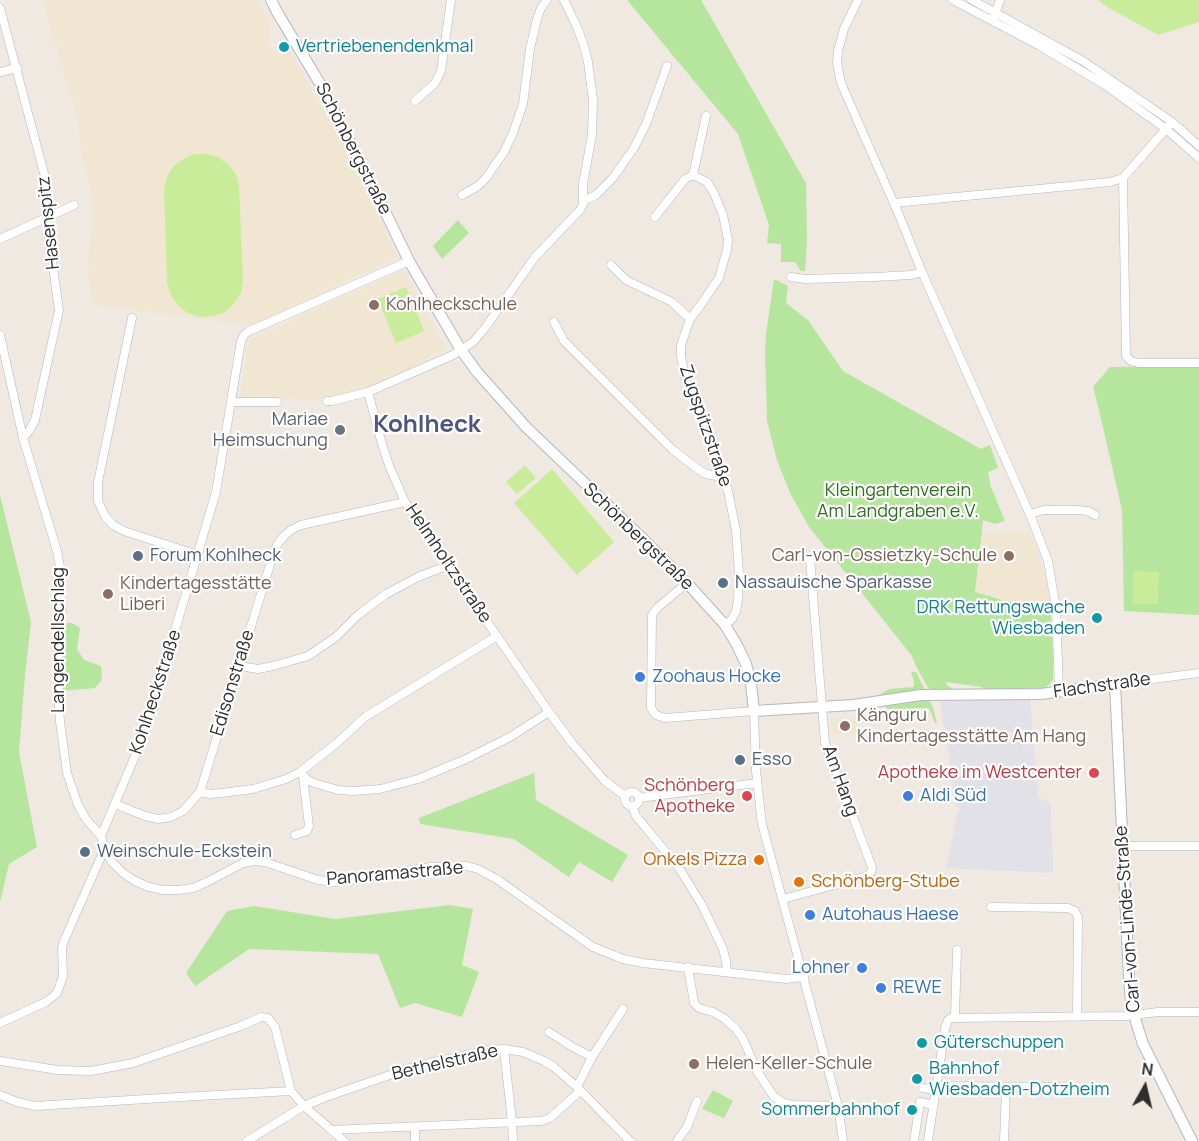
<!DOCTYPE html>
<html>
<head>
<meta charset="utf-8">
<style>
  body { margin:0 }
  #map { position:relative; width:1199px; height:1141px; overflow:hidden; background:#efe9e1; font-family:Manrope,sans-serif }
  canvas { display:block }
  .north { position:absolute; left:1115px; top:1057px; width:60px; height:60px; -webkit-text-stroke:4px #fff; paint-order:stroke; rotate:8deg; font-size:16px; font-weight:700; line-height:24px; text-align:center; color:#2e2e2e }
  .north::after { content:''; display:block; margin:auto; width:21px; height:27px; background:#2e2e2e; clip-path:polygon(50% 0,100% 100%,50% 72%,0 100%) }
</style>
</head>
<body>
<div id="map">
<canvas width="1199" height="1141"></canvas>
<div class="north">N</div>
</div>
<script>
const context = document.querySelector('canvas').getContext('2d');
context.lineJoin = 'round';
function fillPath(path, color) { context.fillStyle = color; context.fill(path, 'evenodd'); }
const poly = rows => new Path2D(rows.map(r => 'M' + r).join(''));
function stroke(path, color, width, dash) { context.strokeStyle = color; context.lineWidth = width; context.lineCap = dash ? 'butt' : 'round'; context.setLineDash(dash || []); context.stroke(path); }
function drawText(font, color, halo, rows, align = 'center') {
  context.font = font + ' Manrope,sans-serif'; context.lineWidth = 4.5; context.setLineDash([]); context.textBaseline = 'middle'; context.strokeStyle = halo; context.fillStyle = color; for (const [text, x, y, turn = 0] of rows) {
    context.save(); context.translate(x, y); context.rotate((+turn || 0) * Math.PI / 180); context.textAlign = isNaN(turn) ? turn : align; if (halo) context.strokeText(text, 0, 0); context.fillText(text, 0, 0); context.restore();
  }
}
fillPath(poly([
  [1030,697,1038,797,1051,804,1053,873,946,868,959,807,955,806,950,762,943,722,941,702]
]), '#e3e1e8');
fillPath(poly([
  [43,0,257,0,270,23,268,50,291,53,335,130,397,257,260,323,239,324,93,304,88,270,94,200,80,148,79,124],
  [403,270,445,349,407,370,361,389,325,398,280,400,240,399,248,340],
  [1030,532,1046,578,1050,606,1005,601,975,592,982,533],
  [858,718,859,732,832,733,831,719]
]), '#f0e6d1');
fillPath(poly([
  [627,0,701,0,806,183,807,242,805,271,801,271,795,262,781,262,781,244,767,243,769,225,738,134],
  [458,220,469,233,442,259,433,246],
  [774,279,788,286,786,303,808,320,843,371,981,449,990,445,998,468,988,472,991,487,1005,521,995,524,983,520,975,592,1005,601,1050,606,1053,651,1053,679,1050,684,1044,688,984,690,982,687,946,682,947,685,953,689,929,689,916,666,912,656,809,527,791,495,777,460,767,421,765,351,766,334],
  [1199,366,1199,615,1124,611,1122,510,1099,410,1093,387,1110,367],
  [0,495,31,622,25,675,19,752,37,847,9,864,0,902],
  [65,623,72,623,80,628,77,649,84,660,101,666,102,680,95,688,63,691,62,653],
  [911,672,916,672,925,690,877,696,889,689,914,687,914,681],
  [929,700,933,708,937,723,935,723,929,708,888,709,885,707,886,705],
  [534,773,536,800,628,855,612,882,579,862,569,877,514,839,420,824,419,818],
  [450,905,473,909,462,965,479,972,462,1017,415,1003,400,1008,378,954,249,949,195,986,186,973,227,911,254,906,335,919],
  [713,1090,733,1101,724,1118,702,1109]
]), '#b6e59e');
fillPath(poly([
  [1098,0,1199,0,1199,22,1158,35,1109,8],
  [194,154,207,154,218,157,228,164,236,174,239,186,243,280,241,293,234,304,225,312,213,316,200,317,188,313,178,305,171,295,167,283,164,189,167,177,173,167,183,159],
  [406,287,424,331,396,343,378,299],
  [525,465,536,478,517,494,506,482],
  [552,469,614,542,577,575,514,503],
  [1133,571,1159,572,1158,604,1133,604]
]), '#c9ec9a');
const street = poly([
  [564,0,577,27,584,46,588,62,593,100,592,135,583,184,583,204,580,210,535,257,485,328,473,342,453,355,368,392,382,444,390,468,405,502,549,712,572,743,605,781,625,796],
  [858,0,844,29,838,51,837,63,841,83,899,215,922,272,1031,517,1048,561,1056,608,1059,692],
  [953,0,1040,46,1105,85,1166,129,1199,158],
  [972,0,1083,61,1172,122,1199,146],
  [0,8,45,177,47,189,46,218,59,310,35,420,29,431,23,438],
  [994,17,1000,0],
  [0,72,17,68],
  [415,101,435,83,441,71,451,0],
  [693,175,707,182,714,193,723,215,728,240,727,250,719,278,700,306,690,319,681,345,681,356,685,377,716,451,728,491,736,531,739,574,738,600,736,611,732,619,725,625],
  [1123,178,1126,356,1131,361,1138,363,1199,363],
  [462,195,478,186,486,178,504,152,513,133,523,104,530,49,537,19,541,8,547,0],
  [583,201,596,195,612,179,634,148,646,124,667,66],
  [894,203,1080,185,1110,182,1123,178,1172,122],
  [655,217,685,179,693,175,706,116],
  [0,239,74,205],
  [611,265,626,280,672,302,690,319],
  [791,277,805,279,874,277,911,275,922,272],
  [132,318,98,482,98,501,105,516,113,525,124,531,198,555],
  [554,322,564,341,673,450,698,469,706,474,716,476,724,476],
  [0,335,23,438,57,551,60,567,62,609,58,638,58,689,60,722,67,773,78,805,86,819,101,836,104,850,112,862,123,873,135,881,149,887,163,890,178,890,193,888,207,882,243,863,254,861,265,862,318,880,333,882,345,881,430,867,467,866,478,869,498,880,593,947,623,959,643,963,786,979,804,977],
  [327,401,332,401,368,392],
  [231,402,277,402],
  [1030,514,1044,510,1077,510,1088,511,1095,515],
  [687,583,657,608,652,615,651,708,656,715,665,718,754,711,756,771,762,824,838,1106,843,1141],
  [239,666,258,669,273,666,308,656,336,637,358,615,386,594,418,577,449,565],
  [1115,684,1199,673],
  [300,772,308,780,314,783,338,790,353,791,380,789,418,779,466,759,510,737,549,712],
  '625 799a7 7 0 1 1 14 0a7 7 0 1 1-14 0Z',
  [200,792,210,794,221,793,253,789,286,779,300,772,337,743,365,717,497,636],
  [639,798,757,783],
  [115,804,145,816,158,819,171,817,183,811,200,792,273,555,277,545,283,537,291,530,301,525,405,502],
  [632,806,636,816,679,868,702,905,723,949,726,961,727,972],
  [295,835,307,831,309,826,303,776],
  [101,836,144,735,216,492,241,341,244,335,249,331,409,261],
  [1122,846,1199,846],
  [783,899,867,876,871,872,872,867,825,743,810,559],
  [991,907,1068,908,1075,911,1078,917,1077,1016],
  [688,967,694,1003,699,1008,713,1012,725,1019,736,1029,743,1039,757,1071,774,1097,784,1103,793,1105,838,1106],
  [955,1017,957,950],
  [0,1023,46,1002,57,993,63,976,62,948,64,941,104,850],
  [549,1032,571,1046,592,1057,623,1009],
  [504,1049,512,1122,513,1141],
  [0,1061,58,1070,91,1071,133,1063,241,1026,261,1017,268,1018,275,1027,291,1091,304,1106,344,1141],
  [936,1086,1070,1087],
  [577,1087,592,1057],
  [923,1088,935,1090],
  [0,1095,17,1102,35,1106,162,1098,291,1091],
  [415,1127,415,1141],
  [331,1130,541,1121,550,1118,580,1091],
  [247,1141,304,1106,323,1098,416,1066,489,1050,504,1049,523,1052,544,1061,554,1067,577,1087,630,1141],
  [677,1141,687,1127,697,1101],
  [914,1141,920,1102,933,1105],
  [928,1141,945,1029,948,1020,951,1018,1125,1016,1158,1012,1199,1012],
  [1004,1141,1006,1087]
]);
const secondary = poly([
  [271,0,277,12,319,82,377,195,409,261,461,350,477,372,526,427,641,537,687,583,725,625,737,645,746,664,751,684,754,711,853,705,921,695,1041,694,1115,684,1129,978,1131,1003,1137,1025,1143,1044,1192,1141]
]);
stroke(street, '#b4b7c1', 9);
stroke(secondary, '#b4b7c1', 12);
stroke(street, '#fff', 8);
stroke(secondary, '#fff', 10);
for (const [x, y, r, color] of [
  [284,47,6,"#0f9aa8"],
  [374,305,6,"#8d6e63"],
  [340,430,6,"#6b7280"],
  [138,556,6,"#5c6f8a"],
  [1009,556,6,"#8d6e63"],
  [723,583,6,"#5c6f8a"],
  [108,594,6,"#8d6e63"],
  [1097,618,6,"#0f9aa8"],
  [640,677,6,"#3f7fe0"],
  [845,726,6,"#8d6e63"],
  [740,760,6,"#5c6f8a"],
  [1094,773,6,"#e0444e"],
  [747,796,6,"#e0444e"],
  [908,796,6,"#3f7fe0"],
  [85,852,6,"#5c6f8a"],
  [759,860,6,"#e8710a"],
  [799,882,6,"#e8710a"],
  [810,915,6,"#3f7fe0"],
  [862,968,6,"#3f7fe0"],
  [881,988,6,"#3f7fe0"],
  [922,1043,6,"#0f9aa8"],
  [694,1064,6,"#8d6e63"],
  [917,1079,6,"#0f9aa8"],
  [912,1110,6,"#0f9aa8"]
]) { const dot = new Path2D(); dot.arc(x, y, r, 0, 2 * Math.PI); context.fillStyle = color; context.fill(dot); stroke(dot, '#fff', 2); }
drawText('18px', '#0d838f', '#fff', [
  ["Vertriebenendenkmal",296,47],
  ["DRK Rettungswache",1085,608,"right"],
  ["Wiesbaden",1085,629,"right"],
  ["Güterschuppen",934,1043],
  ["Bahnhof",929,1069],
  ["Wiesbaden-Dotzheim",929,1090],
  ["Sommerbahnhof",900,1110,"right"]
], 'left');
drawText('18px', '#2e2e2e', '#fff', [
  ["Schönbergstraße",353,149,63],
  ["Hasenspitz",49,223,-96],
  ["Zugspitzstraße",705,426,71],
  ["Schönbergstraße",638,537,44],
  ["Helmholtzstraße",448,564,56],
  ["Langendellschlag",59,640,-90],
  ["Edisonstraße",233,683,-73],
  ["Flachstraße",1102,686,-8],
  ["Kohlheckstraße",156,692,-72],
  ["Am Hang",840,781,70],
  ["Panoramastraße",395,874,-5],
  ["Carl-von-Linde-Straße",1128,919,-94],
  ["Bethelstraße",445,1063,-13]
]);
drawText('18px', '#785e54', '#fff', [
  ["Kohlheckschule",386,305],
  ["Carl-von-Ossietzky-Schule",997,556,"right"],
  ["Kindertagesstätte",120,584],
  ["Liberi",120,605],
  ["Känguru",857,716],
  ["Kindertagesstätte Am Hang",857,737],
  ["Helen-Keller-Schule",706,1064]
], 'left');
drawText('18px', '#5b616d', '#fff', [
  ["Mariae",328,420],
  ["Heimsuchung",328,441]
], 'right');
drawText('18px', '#2c6e1b', '#fff', [
  ["Kleingartenverein",898,491],
  ["Am Landgraben e.V.",898,512]
]);
drawText('18px', '#4e5e75', '#fff', [
  ["Forum Kohlheck",150,556],
  ["Nassauische Sparkasse",735,583],
  ["Esso",752,760],
  ["Weinschule-Eckstein",97,852]
], 'left');
drawText('18px', '#366cbe', '#fff', [
  ["Zoohaus Hocke",652,677],
  ["Aldi Süd",920,796],
  ["Autohaus Haese",822,915],
  ["Lohner",850,968,"right"],
  ["REWE",893,988]
], 'left');
drawText('18px', '#be3a42', '#fff', [
  ["Apotheke im Westcenter",1082,773],
  ["Schönberg",735,786],
  ["Apotheke",735,807]
], 'right');
drawText('18px', '#c56008', '#fff', [
  ["Onkels Pizza",747,860],
  ["Schönberg-Stube",811,882,"left"]
], 'right');
drawText('bold 24px', '#4d5680', '#fff', [
  ["Kohlheck",427,425]
]);
</script>
</body>
</html>
